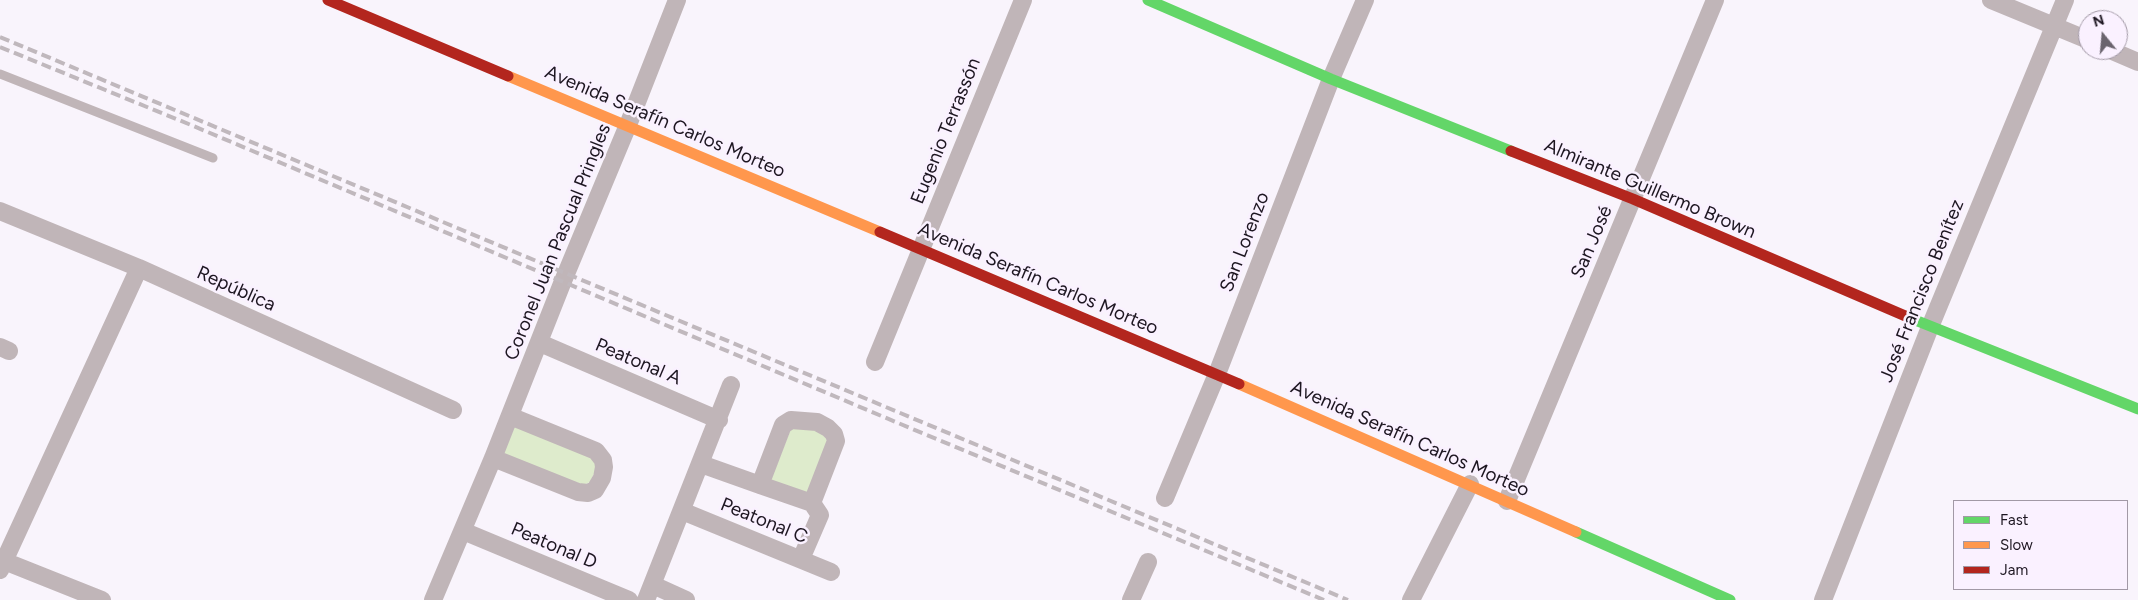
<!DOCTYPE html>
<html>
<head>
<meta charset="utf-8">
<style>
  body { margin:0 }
  #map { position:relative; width:2138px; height:600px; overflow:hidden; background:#f9f4fc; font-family:Figtree,sans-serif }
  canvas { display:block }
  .legend { position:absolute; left:1953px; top:500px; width:175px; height:90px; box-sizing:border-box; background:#faf1ff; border:1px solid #a299a6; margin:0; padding:6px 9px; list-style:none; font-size:15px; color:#1d1621 }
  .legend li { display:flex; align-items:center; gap:10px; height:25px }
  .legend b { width:25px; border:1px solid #a299a6 }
  .north { position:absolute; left:2078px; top:10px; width:50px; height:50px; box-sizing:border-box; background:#faf1ff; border:1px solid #a299a6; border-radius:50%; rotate:343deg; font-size:14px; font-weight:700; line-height:20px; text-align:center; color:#1d1621 }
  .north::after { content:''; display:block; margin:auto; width:18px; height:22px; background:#6a646e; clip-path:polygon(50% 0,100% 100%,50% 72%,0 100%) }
</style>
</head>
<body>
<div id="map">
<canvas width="2138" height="600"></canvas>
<ul class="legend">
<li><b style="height:6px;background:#63d668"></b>Fast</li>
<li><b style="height:6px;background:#ff974d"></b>Slow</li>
<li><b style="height:6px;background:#b3261e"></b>Jam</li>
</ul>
<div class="north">N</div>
</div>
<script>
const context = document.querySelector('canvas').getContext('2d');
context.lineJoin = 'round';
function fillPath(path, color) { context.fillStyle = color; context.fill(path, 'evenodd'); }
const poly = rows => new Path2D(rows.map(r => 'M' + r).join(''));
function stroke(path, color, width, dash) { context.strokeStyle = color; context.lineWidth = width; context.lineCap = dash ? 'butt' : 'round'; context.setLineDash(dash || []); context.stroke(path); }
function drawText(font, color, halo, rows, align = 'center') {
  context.font = font + ' Figtree,sans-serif'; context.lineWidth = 5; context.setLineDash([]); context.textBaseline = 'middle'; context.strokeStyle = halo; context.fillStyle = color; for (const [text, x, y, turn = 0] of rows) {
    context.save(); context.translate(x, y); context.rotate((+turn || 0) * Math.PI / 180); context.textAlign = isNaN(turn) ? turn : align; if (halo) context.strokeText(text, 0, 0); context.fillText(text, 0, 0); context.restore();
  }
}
fillPath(poly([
  [515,426,590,457,598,466,590,482,584,485,502,456],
  [792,426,819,430,826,438,828,444,808,495,770,482]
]), '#deebcc');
stroke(poly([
  [0,74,213,158]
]), '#c0b5b8', 9);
stroke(poly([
  [1991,0,2088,40],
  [2110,50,2138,62],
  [0,211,139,268,453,410],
  [540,343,719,420],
  [0,347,9,351],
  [875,362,1023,0],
  [493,458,578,492,588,493,595,490,602,478,604,467,603,460,596,451,510,416],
  [701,464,760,485,812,503,836,441,834,434,828,428,817,422,791,420,783,425,760,485],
  [1165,498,1217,374,1331,79,1365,0],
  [1507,501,1715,0],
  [682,511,831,572],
  [463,531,629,600],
  [801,559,820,515,812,503],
  [4,561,102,600],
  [0,570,139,268],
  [653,585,686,600],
  [433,600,493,458,563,281,628,125,677,0],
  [646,600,731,385],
  [1131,600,1148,562],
  [1411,600,1470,484],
  [1823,600,1930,327,2065,0]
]), '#c0b5b8', 18);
stroke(poly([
  [1148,0,1331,79,1511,151],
  [1910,318,2138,409],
  [1576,532,1730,600]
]), '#63d668', 11);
stroke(poly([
  [508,76,880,232],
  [1239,384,1576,532]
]), '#ff974d', 11);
stroke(poly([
  [328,0,508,76],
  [1511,151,1633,199,1910,318],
  [880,232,1239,384]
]), '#b3261e', 11);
stroke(poly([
  [0,37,1348,600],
  [0,47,191,125,910,428,1324,600]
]), '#c0b8bd', 4, [10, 5]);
drawText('19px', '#1d1621', '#faf1ff', [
  ["Avenida Serafín Carlos Morteo",665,122,23],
  ["Eugenio Terrassón",946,131,-68],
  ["Almirante Guillermo Brown",1650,189,23],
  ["Coronel Juan Pascual Pringles",558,242,-68],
  ["San Lorenzo",1245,242,-69],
  ["San José",1592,242,-67],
  ["Avenida Serafín Carlos Morteo",1038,279,23],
  ["República",236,289,24],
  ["José Francisco Benítez",1922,291,-68],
  ["Peatonal A",638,362,23],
  ["Avenida Serafín Carlos Morteo",1410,439,24],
  ["Peatonal C",764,521,22],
  ["Peatonal D",554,546,23]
]);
</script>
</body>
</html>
